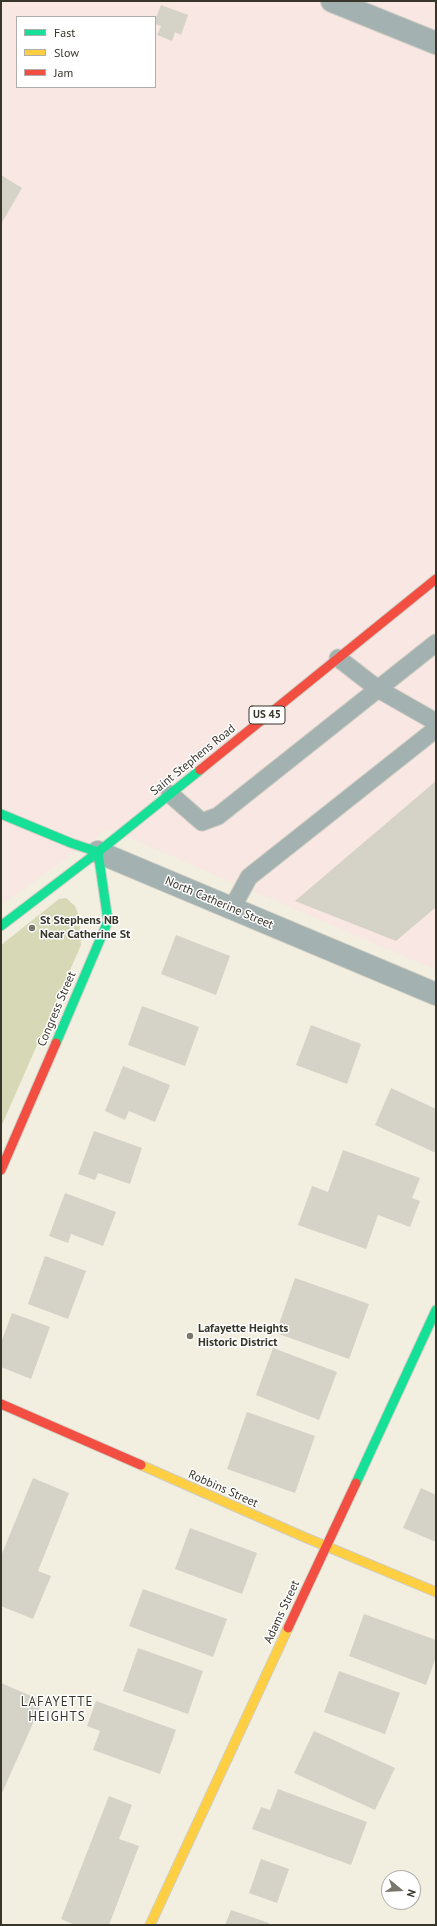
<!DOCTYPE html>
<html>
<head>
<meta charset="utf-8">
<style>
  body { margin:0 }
  #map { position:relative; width:437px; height:1926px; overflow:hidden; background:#f2efe1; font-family:"PT Sans",sans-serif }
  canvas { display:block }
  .frame { position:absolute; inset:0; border:2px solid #38352b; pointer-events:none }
  .legend { position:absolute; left:16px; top:16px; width:140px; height:72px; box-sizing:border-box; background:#fff; border:1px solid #afaeaa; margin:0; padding:5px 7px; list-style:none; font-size:12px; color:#38352b }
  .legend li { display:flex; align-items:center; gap:8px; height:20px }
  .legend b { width:20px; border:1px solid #afaeaa }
  .north { position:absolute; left:381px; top:1870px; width:40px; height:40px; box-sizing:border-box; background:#fff; border:1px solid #afaeaa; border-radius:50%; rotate:108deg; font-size:11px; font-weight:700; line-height:16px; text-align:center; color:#38352b }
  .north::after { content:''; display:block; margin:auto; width:14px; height:18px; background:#79766b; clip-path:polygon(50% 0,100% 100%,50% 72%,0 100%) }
</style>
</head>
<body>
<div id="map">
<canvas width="437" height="1926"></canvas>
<div class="frame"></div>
<ul class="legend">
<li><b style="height:5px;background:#16e098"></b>Fast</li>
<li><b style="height:5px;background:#ffcf43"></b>Slow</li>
<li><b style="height:5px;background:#f24e42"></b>Jam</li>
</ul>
<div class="north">N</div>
</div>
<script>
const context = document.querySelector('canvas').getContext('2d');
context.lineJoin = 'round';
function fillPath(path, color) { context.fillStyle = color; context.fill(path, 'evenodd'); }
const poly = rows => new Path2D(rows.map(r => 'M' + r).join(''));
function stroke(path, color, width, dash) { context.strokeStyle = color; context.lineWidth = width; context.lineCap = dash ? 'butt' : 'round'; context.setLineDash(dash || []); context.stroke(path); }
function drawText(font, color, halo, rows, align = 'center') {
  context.font = font + ' "PT Sans",sans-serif'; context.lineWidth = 3; context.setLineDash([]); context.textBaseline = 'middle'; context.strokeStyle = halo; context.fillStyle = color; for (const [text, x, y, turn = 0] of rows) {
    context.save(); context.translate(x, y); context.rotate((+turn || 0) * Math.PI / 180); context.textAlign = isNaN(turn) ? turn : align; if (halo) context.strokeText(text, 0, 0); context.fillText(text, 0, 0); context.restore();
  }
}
fillPath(poly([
  [1,1,436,1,436,970,108,829,1,905],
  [17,17,155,17,155,87,17,87]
]), '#f8e7e2');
fillPath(poly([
  [66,898,75,906,79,916,81,945,1,1127,1,945,59,899]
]), '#d6d8b6');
fillPath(poly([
  [161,5,188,15,181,35,175,32,172,41,157,35,161,26,155,24,155,20],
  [1,175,22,188,1,224],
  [436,781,436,907,396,941,295,901],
  [176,935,230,956,216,995,161,974],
  [142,1006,199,1027,185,1066,128,1045],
  [311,1025,361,1044,347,1084,296,1065],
  [123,1066,170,1085,155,1122,129,1111,125,1120,105,1111],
  [391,1088,436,1109,436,1153,375,1125],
  [94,1131,142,1148,130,1184,98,1173,95,1180,78,1174],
  [343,1150,420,1178,412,1198,420,1201,410,1227,378,1215,366,1249,298,1225,312,1186,328,1192],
  [65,1193,116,1212,103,1246,71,1234,68,1243,49,1236],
  [45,1256,86,1271,68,1319,28,1304],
  [295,1278,369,1304,349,1359,276,1333],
  [12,1313,50,1327,31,1379,1,1367,1,1343],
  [273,1348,337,1372,319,1420,256,1395],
  [247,1412,315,1436,295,1493,227,1469],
  [33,1478,69,1493,38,1571,51,1576,33,1619,1,1606,1,1556],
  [421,1488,436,1495,436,1542,403,1528],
  [190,1528,257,1553,242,1594,175,1569],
  [143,1589,227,1619,213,1657,129,1626],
  [364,1614,436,1640,436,1657,426,1685,349,1656],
  [138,1648,203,1671,188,1714,123,1691],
  [339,1671,400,1693,385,1734,324,1712],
  [1,1683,43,1701,1,1795],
  [96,1701,176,1730,160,1774,93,1750,100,1731,87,1726],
  [314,1731,395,1768,375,1810,294,1773],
  [278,1789,367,1822,351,1865,252,1829,261,1807,270,1810],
  [109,1796,132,1805,119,1839,139,1846,109,1925,75,1925,61,1919],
  [261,1859,289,1869,277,1903,249,1893],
  [231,1910,269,1923,268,1925,225,1925]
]), '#d5d2c7');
const lane = poly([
  [338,658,378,689,436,722],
  [170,794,202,822,218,816,436,643],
  [232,908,249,877,436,729]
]);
const street = poly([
  [332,1,436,43],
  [98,852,436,994]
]);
const fast = poly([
  [1,814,71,843,98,852,108,921,56,1043],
  [1,926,98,852,200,770],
  [356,1483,436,1310]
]);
const slow = poly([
  [141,1465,304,1537,436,1592],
  [150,1925,288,1628]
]);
const jam = poly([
  [200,770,436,579],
  [1,1170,56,1043],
  [1,1404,141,1465],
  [288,1628,356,1483]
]);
stroke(lane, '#cfcdc2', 19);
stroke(street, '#cfcdc2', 24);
stroke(fast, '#cfcdc2', 11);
stroke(slow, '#cfcdc2', 11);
stroke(jam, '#cfcdc2', 11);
stroke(lane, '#a3b2b1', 17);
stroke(street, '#a3b2b1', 22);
stroke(fast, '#16e098', 9);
stroke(slow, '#ffcf43', 9);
stroke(jam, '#f24e42', 9);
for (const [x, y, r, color] of [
  [32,928,4,"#79766b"],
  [190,1336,4,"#79766b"]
]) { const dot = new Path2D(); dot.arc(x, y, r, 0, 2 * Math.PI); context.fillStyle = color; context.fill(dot); stroke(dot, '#fff', 1.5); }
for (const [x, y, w] of [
  [267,715,36]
]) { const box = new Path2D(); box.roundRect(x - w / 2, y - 9, w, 18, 3); context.fillStyle = '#fff'; context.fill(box); stroke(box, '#38352b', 1); }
drawText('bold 11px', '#38352b', null, [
  ["US 45",267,715]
]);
drawText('12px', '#38352b', '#fff', [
  ["Saint Stephens Road",193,760,-39],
  ["North Catherine Street",219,903,23],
  ["Congress Street",57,1009,-67],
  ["Robbins Street",223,1489,24],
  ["Adams Street",282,1612,-65]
]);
drawText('bold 12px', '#38352b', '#fff', [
  ["St Stephens NB",40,921],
  ["Near Catherine St",40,935],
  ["Lafayette Heights",198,1329],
  ["Historic District",198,1343]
], 'left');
context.letterSpacing = '1px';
drawText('13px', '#38352b', '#fff', [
  ["LAFAYETTE",57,1702],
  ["HEIGHTS",57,1717]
]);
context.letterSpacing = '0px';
</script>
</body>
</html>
